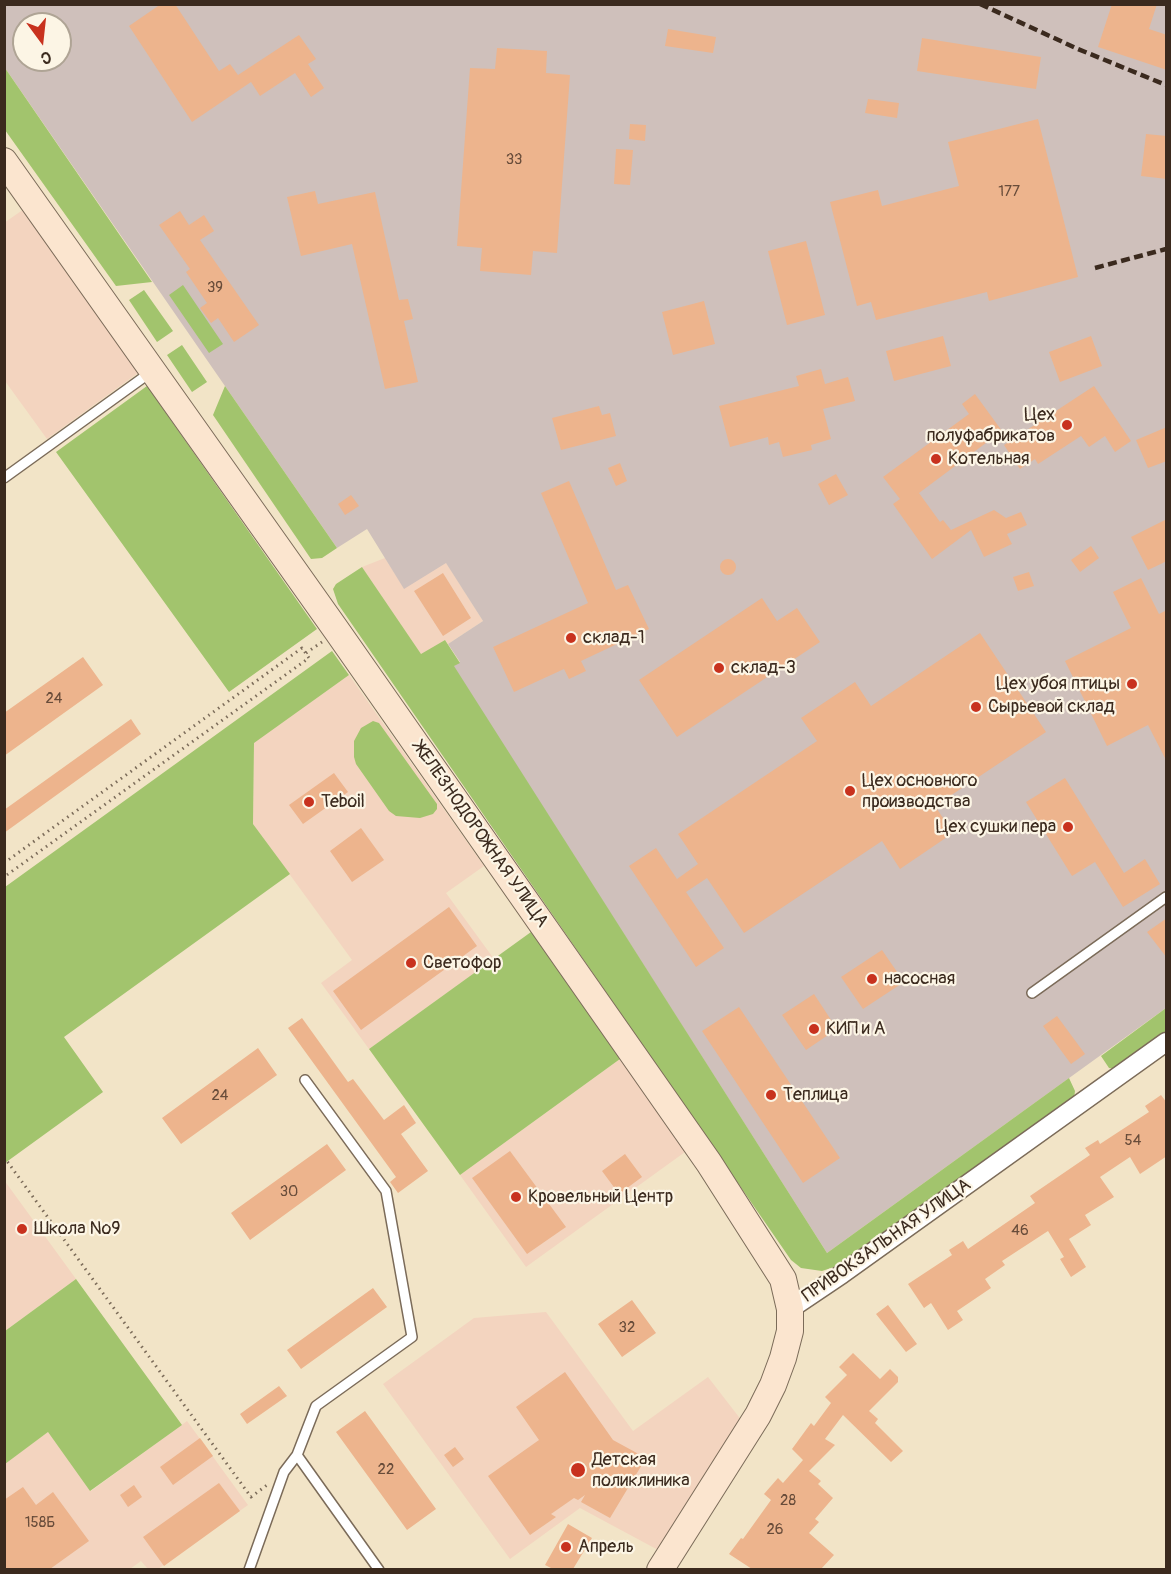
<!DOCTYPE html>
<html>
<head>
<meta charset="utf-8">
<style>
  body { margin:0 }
  #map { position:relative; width:1171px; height:1574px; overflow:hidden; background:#f2e4c7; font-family:Pangolin,sans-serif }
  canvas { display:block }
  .frame { position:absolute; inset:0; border:6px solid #3b2a1e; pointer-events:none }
  .north { position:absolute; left:12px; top:12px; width:60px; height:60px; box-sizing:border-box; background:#fcf5e5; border:2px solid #afa495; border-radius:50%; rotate:165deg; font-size:16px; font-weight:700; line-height:24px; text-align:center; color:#3b2a1e }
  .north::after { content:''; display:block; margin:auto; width:21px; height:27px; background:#c8321e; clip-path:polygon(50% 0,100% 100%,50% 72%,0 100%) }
</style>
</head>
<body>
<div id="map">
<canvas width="1171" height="1574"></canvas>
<div class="frame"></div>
<div class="north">С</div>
</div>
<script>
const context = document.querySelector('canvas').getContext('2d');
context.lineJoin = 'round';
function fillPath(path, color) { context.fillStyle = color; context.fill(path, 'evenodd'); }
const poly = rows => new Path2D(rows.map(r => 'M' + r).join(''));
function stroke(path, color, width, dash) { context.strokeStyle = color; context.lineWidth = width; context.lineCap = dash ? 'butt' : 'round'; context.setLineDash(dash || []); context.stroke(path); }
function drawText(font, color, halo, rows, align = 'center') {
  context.font = font + ' Pangolin,sans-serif'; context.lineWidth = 4.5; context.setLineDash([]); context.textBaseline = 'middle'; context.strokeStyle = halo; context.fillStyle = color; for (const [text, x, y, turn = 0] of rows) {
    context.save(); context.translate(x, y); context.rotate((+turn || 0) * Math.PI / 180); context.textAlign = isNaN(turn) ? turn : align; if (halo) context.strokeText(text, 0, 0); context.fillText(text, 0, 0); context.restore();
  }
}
fillPath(poly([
  [24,209,138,373,47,439,5,381,4,223],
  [385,558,404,588,446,562,483,621,448,644,445,640,421,655,362,567],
  [349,675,484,866,446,893,494,959,369,1049,321,983,352,960,253,824,254,742],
  [620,1059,685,1152,526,1267,460,1175],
  [4,1180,76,1279,5,1331,4,1331],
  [546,1312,633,1431,708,1377,742,1421,660,1551,580,1508,510,1559,383,1384,474,1318],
  [187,1421,248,1505,158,1569,148,1569,141,1561,130,1569,5,1569,4,1464,48,1432,91,1491]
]), '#f3d4bf');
fillPath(poly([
  [4,5,1166,5,1166,1008,827,1253,453,666,460,662,448,644,483,621,446,563,404,589,367,529,337,548,5,68],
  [24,24,60,24,60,60,24,60]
]), '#cfc0bb');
fillPath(poly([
  [5,68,152,282,116,286,5,130],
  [183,285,223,344,209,353,169,295],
  [144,290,173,331,157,342,129,300],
  [182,345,207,382,192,392,167,355],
  [147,386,317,629,229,692,56,452],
  [225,386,337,548,322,558,311,559,213,415],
  [362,567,421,654,445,640,460,663,454,666,827,1253,1069,1078,1075,1091,1074,1099,834,1267,822,1271,801,1268,791,1260,338,604,333,589,336,584],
  [332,651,349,675,254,743,253,824,290,874,64,1037,103,1092,5,1163,5,887],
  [373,721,379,723,437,804,437,809,433,814,420,818,396,816,389,811,356,764,354,757,354,741,361,728],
  [531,932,620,1059,460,1175,369,1049],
  [1166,1008,1166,1033,1117,1069,1109,1068,1101,1056],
  [76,1279,182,1425,90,1491,48,1432,5,1464,5,1331]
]), '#a2c46d');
fillPath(poly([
  [161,4,175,4,219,71,230,64,238,75,299,35,316,59,308,64,324,88,311,97,295,73,260,96,251,82,192,122,129,26],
  [1112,4,1157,4,1149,29,1167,35,1167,70,1098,47],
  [668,29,716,37,713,53,665,46],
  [922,38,1041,57,1036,89,917,71],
  [497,48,547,51,546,73,570,75,557,253,533,251,531,275,480,271,482,248,457,246,470,68,495,69],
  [868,99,899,103,897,118,865,113],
  [1038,119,1078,277,989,301,987,292,876,320,871,302,857,306,830,202,878,190,882,206,959,186,948,142],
  [630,124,646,125,645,141,629,139],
  [1146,134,1167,136,1167,179,1141,176],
  [616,149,633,150,630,185,614,184],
  [315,191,318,204,375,192,399,300,408,299,413,319,404,321,418,382,385,389,352,244,301,256,287,197],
  [180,211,189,225,204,215,214,231,200,240,259,325,234,342,218,318,211,323,200,308,207,303,186,272,190,269,159,225],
  [806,241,825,315,787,325,768,251],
  [704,301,715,344,673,355,662,312],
  [943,336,951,366,894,381,886,351],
  [1091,336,1102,366,1060,382,1049,352],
  [821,369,825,384,848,377,855,401,823,409,831,439,811,445,812,450,783,457,779,442,769,445,768,437,730,447,719,406,799,386,796,376],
  [1094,386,1131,441,1115,452,1105,436,1089,447,1081,436,1038,464,1035,459,1020,469,1004,445],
  [975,394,1002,431,919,493,940,522,943,520,951,530,994,510,1006,518,1021,512,1027,525,1007,534,1012,544,984,557,971,530,932,559,893,504,900,499,883,477,969,414,962,404],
  [599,406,602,415,610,413,616,436,561,450,552,418],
  [1167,427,1167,461,1148,468,1136,440],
  [620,463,627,481,616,486,608,468],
  [836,474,848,495,829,505,818,484],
  [569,481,616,590,628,585,649,629,581,661,586,671,569,679,564,669,514,692,493,647,588,603,541,493],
  [351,495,359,506,345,515,338,504],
  [1167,519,1167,561,1148,570,1131,537],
  [1091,546,1099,558,1080,572,1071,560],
  '720 567a8 8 0 1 1 16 0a8 8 0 1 1-16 0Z',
  [1029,572,1034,586,1018,591,1013,577],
  [443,573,471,618,443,636,414,591],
  [1141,578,1159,614,1167,610,1167,762,1148,725,1107,746,1065,661,1131,628,1113,592],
  [762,598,777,621,797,608,820,642,677,737,639,680],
  [980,633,1046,732,935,806,953,833,900,869,882,841,744,933,707,878,686,892,724,948,696,967,629,866,656,848,677,879,698,864,678,834,817,741,801,718,855,682,871,706],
  [83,657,103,685,4,756,4,713],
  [131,719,141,734,4,833,4,810],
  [334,773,348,792,303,824,289,805],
  [1065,778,1124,873,1145,859,1160,884,1123,907,1095,862,1072,876,1026,802],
  [361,828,384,860,352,882,330,851],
  [449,907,477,946,361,1030,333,991],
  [1167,918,1167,958,1147,932],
  [882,950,904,982,863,1009,841,977],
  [814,994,837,1029,806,1050,782,1015],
  [739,1007,840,1158,803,1183,702,1031],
  [1057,1016,1085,1054,1071,1064,1043,1026],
  [302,1018,348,1082,353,1079,384,1120,404,1105,416,1123,401,1134,428,1171,398,1193,390,1182,396,1177,288,1028],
  [258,1048,277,1075,181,1144,162,1118],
  [1161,1095,1167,1103,1167,1156,1140,1174,1130,1157,1100,1177,1114,1197,1085,1215,1091,1225,1069,1239,1086,1267,1071,1277,1060,1259,1064,1257,1048,1231,1002,1261,1005,1265,985,1279,991,1288,957,1311,963,1320,948,1330,931,1303,924,1308,908,1284,952,1255,949,1250,963,1241,968,1249,1035,1203,1030,1196,1090,1155,1085,1148,1098,1140,1100,1144,1149,1112,1145,1106],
  [327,1144,346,1170,250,1240,231,1213],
  [510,1151,566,1227,527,1254,472,1178],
  [625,1154,642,1177,619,1194,602,1171],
  [373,1288,387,1307,301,1369,287,1350],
  [632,1300,656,1333,622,1357,598,1324],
  [888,1305,917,1344,906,1352,876,1314],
  [853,1353,880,1379,890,1369,898,1377,898,1382,869,1411,878,1419,875,1423,903,1451,891,1462,843,1415,825,1439,835,1445,809,1471,821,1481,818,1484,833,1498,815,1519,819,1522,809,1533,834,1555,821,1569,752,1569,729,1554,741,1538,743,1539,771,1500,764,1494,778,1478,783,1483,803,1460,792,1449,811,1423,814,1426,831,1403,825,1397,847,1375,839,1367],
  [565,1372,613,1440,646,1458,610,1518,581,1502,585,1495,578,1500,574,1498,551,1514,556,1517,530,1535,488,1476,539,1440,516,1407],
  [279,1386,287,1396,247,1424,240,1414],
  [365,1411,436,1509,407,1530,336,1432],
  [200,1438,213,1456,173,1485,160,1467],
  [455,1447,464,1459,453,1467,444,1455],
  [219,1483,240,1511,164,1566,143,1537],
  [134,1485,142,1497,128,1507,120,1495],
  [23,1487,36,1505,53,1492,89,1541,50,1569,4,1569,4,1500],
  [568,1524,592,1538,573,1569,553,1569,545,1565]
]), '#edb48d');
const lane = poly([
  [4,478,151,372],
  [1032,993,1166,897],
  [297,1455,379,1570],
  [249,1570,284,1472,297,1455,316,1406,412,1337,386,1191,305,1080]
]);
const street = poly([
  [790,1309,842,1274,1166,1042]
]);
const secondary = poly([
  [4,161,337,631,709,1163,783,1279,790,1309,790,1331,783,1358,773,1385,758,1415,660,1570]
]);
stroke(lane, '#7b6b59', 12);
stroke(street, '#7b6b59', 21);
stroke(secondary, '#7b6b59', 28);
stroke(poly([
  [306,653,322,642],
  [4,863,302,648,309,658,4,877],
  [4,1157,251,1497,267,1485]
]), '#7b6b59', 3, [1.5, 4.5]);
stroke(lane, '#fff', 9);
stroke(street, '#fff', 18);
stroke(secondary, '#fbe5cf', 26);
stroke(poly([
  [980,4,1078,49,1166,85],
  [1095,268,1166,249]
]), '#3b2a1e', 4.5, [9, 4.5]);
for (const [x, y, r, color] of [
  [1067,425,6,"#c8321e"],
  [936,459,6,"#c8321e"],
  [571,638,6,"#c8321e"],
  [719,668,6,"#c8321e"],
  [1132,684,6,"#c8321e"],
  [976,707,6,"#c8321e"],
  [850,791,6,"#c8321e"],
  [309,802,6,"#c8321e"],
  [1068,827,6,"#c8321e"],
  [411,963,6,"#c8321e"],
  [872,979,6,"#c8321e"],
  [814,1029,6,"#c8321e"],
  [771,1095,6,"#c8321e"],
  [516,1197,6,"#c8321e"],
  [22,1229,6,"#c8321e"],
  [578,1470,8,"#c8321e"],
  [566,1547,6,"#c8321e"]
]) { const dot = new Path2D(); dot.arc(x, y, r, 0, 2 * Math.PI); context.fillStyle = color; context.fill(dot); stroke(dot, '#fcf5e5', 2); }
drawText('15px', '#684c3a', null, [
  ["33",514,160],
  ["177",1009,192],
  ["39",215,288],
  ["24",54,699],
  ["24",220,1096],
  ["54",1133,1141],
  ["30",289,1192],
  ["46",1020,1231],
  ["32",627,1328],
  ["22",386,1470],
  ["28",788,1501],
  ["158Б",40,1523],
  ["26",775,1530]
]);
drawText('18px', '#3b2a1e', '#fcf5e5', [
  ["Цех",1055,415,"right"],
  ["полуфабрикатов",1055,436,"right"],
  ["Котельная",948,459],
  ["склад-1",583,638],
  ["склад-3",731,668],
  ["Цех убоя птицы",1120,684,"right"],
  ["Сырьевой склад",988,707],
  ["Цех основного",862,781],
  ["производства",862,802],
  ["Teboil",321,802],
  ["Цех сушки пера",1056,827,"right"],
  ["Светофор",423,963],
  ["насосная",884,979],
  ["КИП и А",826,1029],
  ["Теплица",783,1095],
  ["Кровельный Центр",528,1197],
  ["Школа №9",34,1229],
  ["Детская",592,1460],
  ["поликлиника",592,1481],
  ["Апрель",578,1547]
], 'left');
drawText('18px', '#3b2a1e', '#fcf5e5', [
  ["ЖЕЛЕЗНОДОРОЖНАЯ УЛИЦА",480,835,55],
  ["ПРИВОКЗАЛЬНАЯ УЛИЦА",887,1241,-35]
]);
</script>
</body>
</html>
